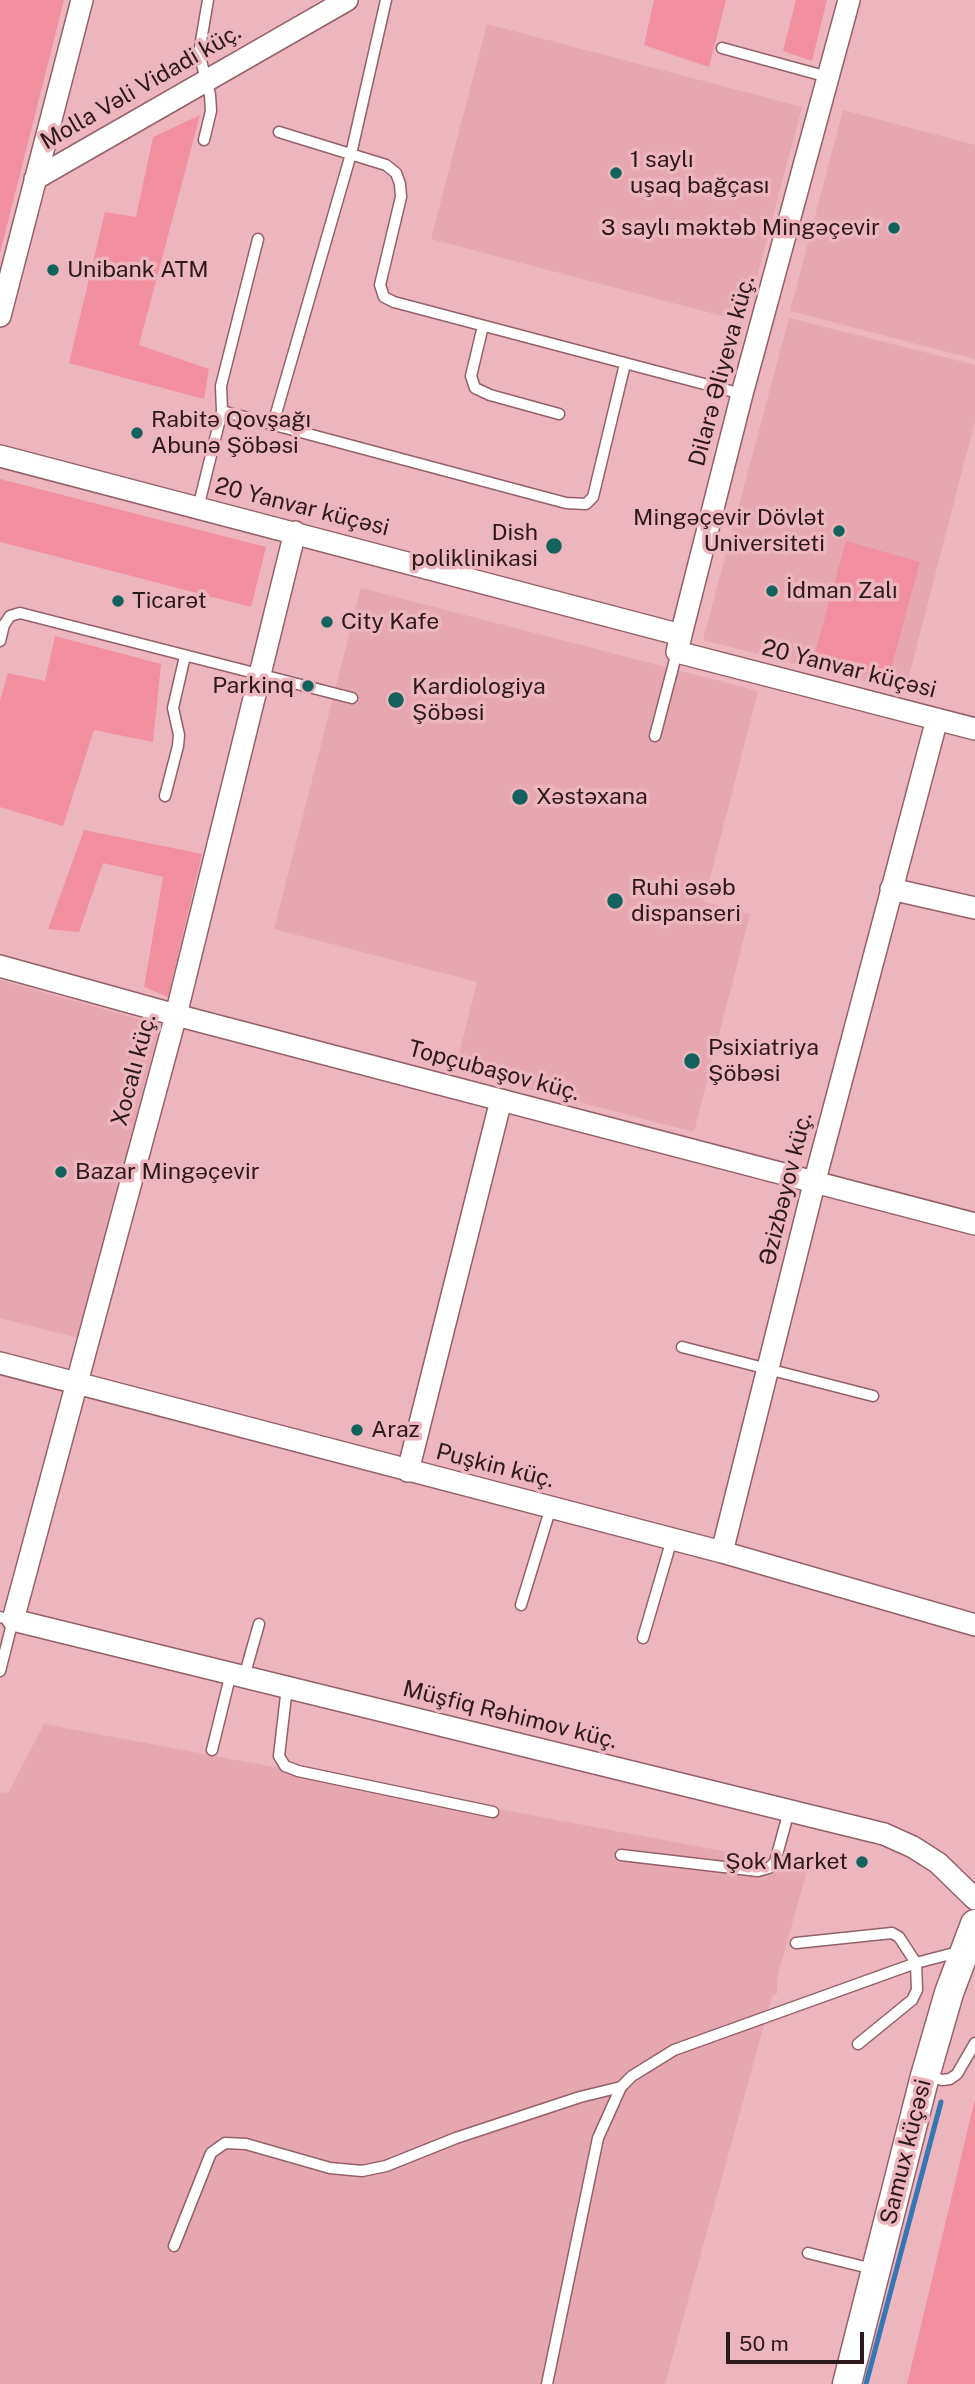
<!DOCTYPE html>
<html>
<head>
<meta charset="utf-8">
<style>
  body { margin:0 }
  #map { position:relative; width:975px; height:2384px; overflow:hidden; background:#edb5bd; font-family:"Public Sans",sans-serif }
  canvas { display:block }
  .scale { position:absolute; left:726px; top:2332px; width:138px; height:32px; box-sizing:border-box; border:4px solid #2d191c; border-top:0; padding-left:9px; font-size:21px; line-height:24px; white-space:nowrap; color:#2d191c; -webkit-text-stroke:5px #edb5bd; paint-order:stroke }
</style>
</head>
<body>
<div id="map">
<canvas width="975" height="2384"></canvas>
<div class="scale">50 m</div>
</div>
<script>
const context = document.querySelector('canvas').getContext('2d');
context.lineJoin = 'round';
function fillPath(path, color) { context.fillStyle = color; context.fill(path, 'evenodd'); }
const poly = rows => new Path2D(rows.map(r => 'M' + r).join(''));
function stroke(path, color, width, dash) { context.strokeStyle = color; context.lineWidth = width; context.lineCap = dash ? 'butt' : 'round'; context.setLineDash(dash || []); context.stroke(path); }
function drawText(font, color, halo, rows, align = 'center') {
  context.font = font + ' "Public Sans",sans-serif'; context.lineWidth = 7; context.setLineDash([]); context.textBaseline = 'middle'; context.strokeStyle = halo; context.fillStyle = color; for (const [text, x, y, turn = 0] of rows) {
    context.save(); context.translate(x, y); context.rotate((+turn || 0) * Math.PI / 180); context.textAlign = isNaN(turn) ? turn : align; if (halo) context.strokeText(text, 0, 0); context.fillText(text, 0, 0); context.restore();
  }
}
fillPath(poly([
  [487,24,802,107,745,322,431,239],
  [843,110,975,145,975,359,790,311],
  [789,318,975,365,975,421,905,691,703,640],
  [361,588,758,691,704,902,750,914,694,1132,455,1070,477,982,274,929],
  [0,980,160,1025,79,1338,0,1318],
  [44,1724,808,1867,777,1978,777,1994,772,1996,665,2384,0,2384,0,1792,8,1793]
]), '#e6a7b1');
fillPath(poly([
  [0,0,64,0,0,253],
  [654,0,726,0,709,67,644,45],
  [796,0,827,0,812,61,783,51],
  [200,115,139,345,209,369,204,399,69,363,105,212,136,217,153,137],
  [0,479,266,547,251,607,0,542],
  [846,541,920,562,888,680,813,660],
  [55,636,161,664,153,742,94,730,63,826,0,807,0,701,8,673,45,681],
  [84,830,202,854,168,997,144,987,163,877,103,863,79,932,48,929],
  [975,2099,975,2384,907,2384]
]), '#f290a2');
stroke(poly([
  [866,2384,941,2102]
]), '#3576b5', 5);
const service = poly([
  [722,48,828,77],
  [279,132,386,165,396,173,400,184,401,197,380,285,384,297,394,302,742,394],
  [204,140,211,111,210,95,199,53,208,0],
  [483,326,471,376,475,388,490,395,559,414],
  [222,411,566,503,586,504,593,497,625,364],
  [273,424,351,154,386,0],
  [198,508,222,411,221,386,258,239],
  [0,641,4,625,10,616,20,613,352,698],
  [655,736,677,652],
  [165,796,178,746,179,735,173,708,185,656],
  [682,1347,873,1396],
  [521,1605,551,1507],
  [0,1617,13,1620,0,1671],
  [643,1638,672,1539],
  [244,1677,259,1624],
  [287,1687,279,1756,285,1766,298,1771,493,1812],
  [212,1750,231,1673],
  [621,1855,758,1871,769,1868,775,1862,789,1811],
  [796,1943,892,1933,899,1937,916,1963,917,1990,912,2000,858,2044],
  [928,2076,942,2080,950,2079,957,2074,975,2043],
  [174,2246,211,2153,225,2143,246,2144,330,2168,362,2171,386,2166,456,2138,580,2097,621,2087],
  [808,2253,873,2269],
  [547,2384,598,2138,621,2087,632,2076,674,2050,916,1963,962,1951]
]);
const minor = poly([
  [35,179,347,0],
  [0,316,82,0],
  [0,456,681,635,677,652,975,729],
  [295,532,176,1015,13,1620,884,1834,913,1847,938,1863,975,1899],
  [681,635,742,394,849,0],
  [891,889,975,908],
  [0,966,176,1015,975,1224],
  [0,1363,722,1552,975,1625],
  [408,1471,501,1100],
  [722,1552,815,1180,937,719]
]);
const secondary = poly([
  [847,2384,925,2076,949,1993,975,1924]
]);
stroke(service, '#93616a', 13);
stroke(minor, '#93616a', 24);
stroke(secondary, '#93616a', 31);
stroke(service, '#fff', 10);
stroke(minor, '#fff', 21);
stroke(secondary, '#fff', 28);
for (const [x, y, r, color] of [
  [616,173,7,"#14625d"],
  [894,228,7,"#14625d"],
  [53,270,7,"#14625d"],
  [137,433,7,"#14625d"],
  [839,531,7,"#14625d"],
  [554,546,9,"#14625d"],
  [772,591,7,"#14625d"],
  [118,601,7,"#14625d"],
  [327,622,7,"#14625d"],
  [308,686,7,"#14625d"],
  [396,700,9,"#14625d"],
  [520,797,9,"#14625d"],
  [615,901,9,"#14625d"],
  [692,1061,9,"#14625d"],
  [61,1172,7,"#14625d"],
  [357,1430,7,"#14625d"],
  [862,1862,7,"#14625d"]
]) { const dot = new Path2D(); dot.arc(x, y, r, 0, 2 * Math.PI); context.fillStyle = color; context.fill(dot); stroke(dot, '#edb5bd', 2.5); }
drawText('23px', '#2d191c', '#edb5bd', [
  ["Molla Vəli Vidadi küç.",141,87,-30],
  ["Dilarə Əliyeva küç.",722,371,-75],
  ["20 Yanvar küçəsi",302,507,14],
  ["20 Yanvar küçəsi",849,669,14],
  ["Xocalı küç.",134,1070,-75],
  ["Topçubaşov küç.",494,1071,15],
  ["Əzizbəyov küç.",786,1189,-76],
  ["Puşkin küç.",495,1466,14],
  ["Müşfiq Rəhimov küç.",510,1715,14],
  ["Samux küçəsi",906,2152,-76]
]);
drawText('23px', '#2d191c', '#edb5bd', [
  ["1 saylı",630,160],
  ["uşaq bağçası",630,186],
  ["3 saylı məktəb Mingəçevir",880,228,"right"],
  ["Unibank ATM",67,270],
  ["Rabitə Qovşağı",151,420],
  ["Abunə Şöbəsi",151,446],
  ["Mingəçevir Dövlət",825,518,"right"],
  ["Universiteti",825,544,"right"],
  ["Dish",538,533,"right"],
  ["poliklinikasi",538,559,"right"],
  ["İdman Zalı",786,591],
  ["Ticarət",132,601],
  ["City Kafe",341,622],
  ["Parkinq",294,686,"right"],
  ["Kardiologiya",412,687],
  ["Şöbəsi",412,713],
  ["Xəstəxana",536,797],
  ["Ruhi əsəb",631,888],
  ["dispanseri",631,914],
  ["Psixiatriya",708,1048],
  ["Şöbəsi",708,1074],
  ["Bazar Mingəçevir",75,1172],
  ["Araz",371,1430],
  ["Şok Market",848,1862,"right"]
], 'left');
</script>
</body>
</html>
